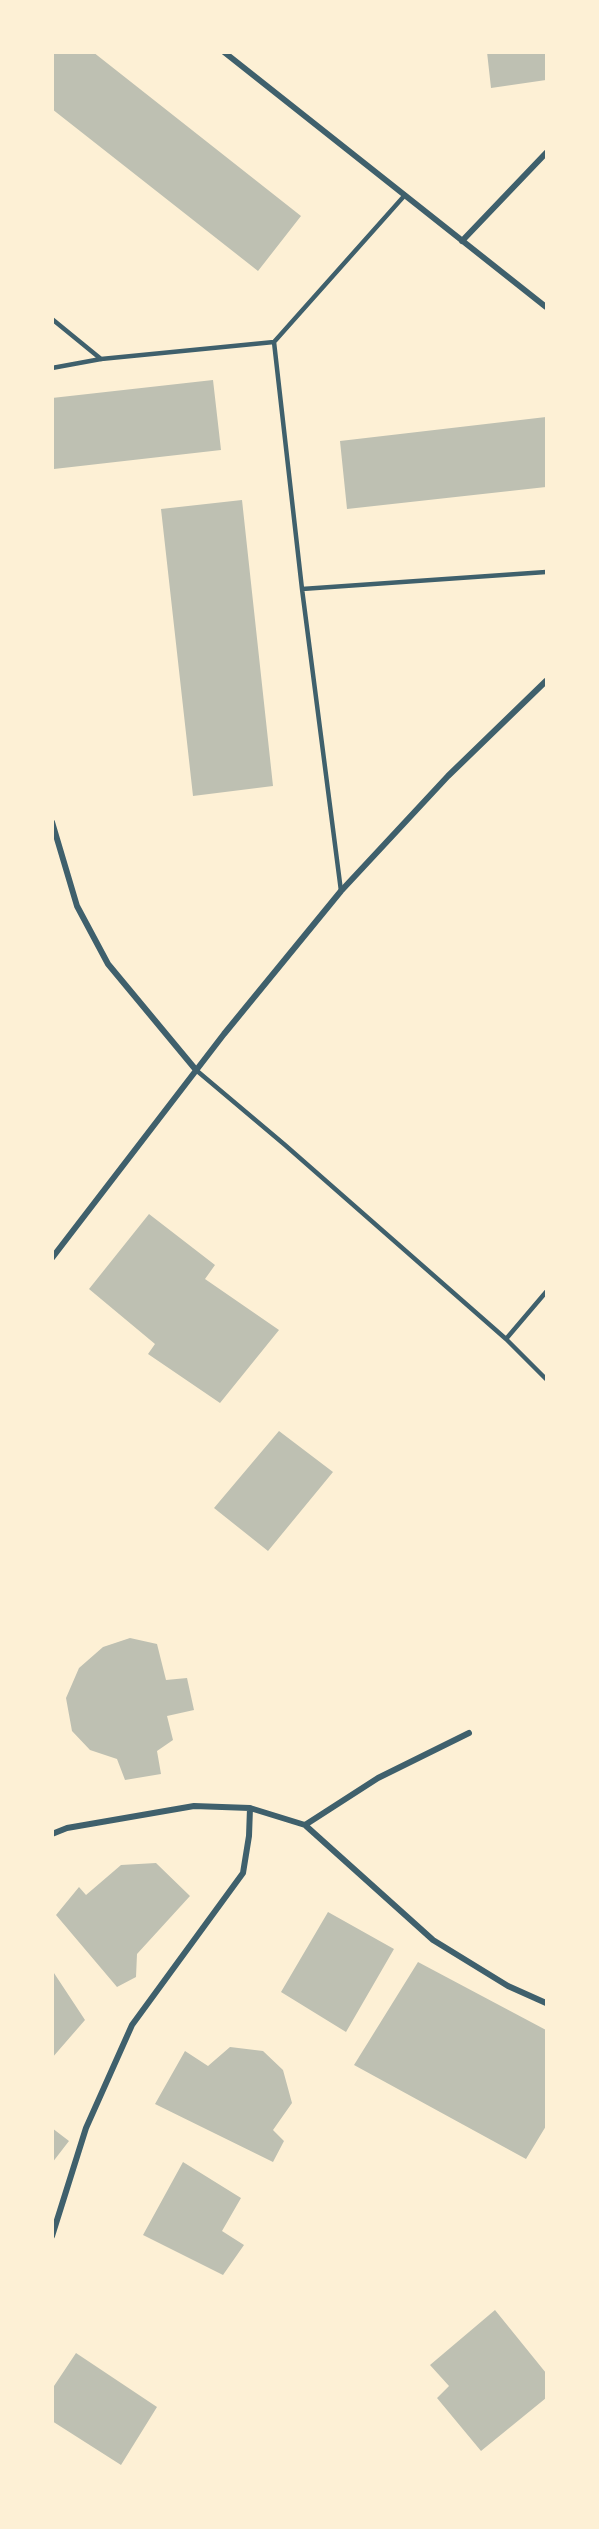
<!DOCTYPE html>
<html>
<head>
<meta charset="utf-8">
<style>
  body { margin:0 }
  #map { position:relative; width:599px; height:2529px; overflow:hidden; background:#fdf0d5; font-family:Mulish,sans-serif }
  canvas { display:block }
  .frame { position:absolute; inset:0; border:54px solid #fdf0d5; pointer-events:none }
</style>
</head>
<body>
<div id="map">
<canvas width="599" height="2529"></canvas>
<div class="frame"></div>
</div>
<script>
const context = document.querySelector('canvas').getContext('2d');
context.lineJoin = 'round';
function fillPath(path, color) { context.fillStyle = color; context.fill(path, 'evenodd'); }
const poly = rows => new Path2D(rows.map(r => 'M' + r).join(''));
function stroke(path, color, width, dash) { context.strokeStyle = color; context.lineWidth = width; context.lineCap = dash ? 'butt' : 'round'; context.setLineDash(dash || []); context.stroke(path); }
fillPath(poly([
  [52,52,93,52,301,216,258,271,52,109],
  [487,52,546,52,546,80,491,88],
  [213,380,221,450,54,469,52,398],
  [546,417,546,487,347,509,340,441],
  [242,500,273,786,193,796,161,509],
  [149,1214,215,1265,205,1279,279,1330,220,1403,148,1354,155,1344,89,1289],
  [279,1431,333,1472,268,1551,214,1508],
  [130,1638,157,1644,166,1680,187,1678,194,1710,167,1716,173,1740,157,1751,161,1774,125,1780,117,1759,90,1750,72,1731,66,1698,79,1668,103,1647],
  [156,1863,190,1896,137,1954,136,1977,117,1987,56,1915,79,1887,86,1895,121,1865],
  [328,1912,394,1949,346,2032,281,1992],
  [418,1962,546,2030,546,2126,526,2159,354,2065],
  [52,1970,85,2020,52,2058],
  [230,2047,263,2051,283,2070,292,2103,273,2130,284,2141,273,2162,155,2104,185,2051,208,2066],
  [52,2128,69,2141,52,2163],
  [183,2162,241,2198,222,2231,244,2245,223,2275,143,2235],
  [495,2310,546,2373,546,2398,481,2451,437,2398,449,2386,430,2365],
  [76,2353,157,2407,121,2465,52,2421,52,2389]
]), '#bec0b2');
stroke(poly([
  [52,319,101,359],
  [274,342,302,589,341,891],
  [52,368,101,359,274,342,405,195],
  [302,589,546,572],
  [196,1070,285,1145,506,1339,546,1379],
  [506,1339,546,1292]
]), '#3f606c', 4.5);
stroke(poly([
  [224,52,546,307],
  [462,241,546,153],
  [52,822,77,906,108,964,196,1070],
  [52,1258,224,1034,341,891,448,776,546,681],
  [305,1825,378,1778,469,1733],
  [52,1834,67,1828,194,1806,250,1808,305,1825,433,1940,508,1986,546,2003],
  [52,2236,86,2128,132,2025,243,1873,249,1836,250,1808]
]), '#3f606c', 6);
</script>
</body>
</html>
